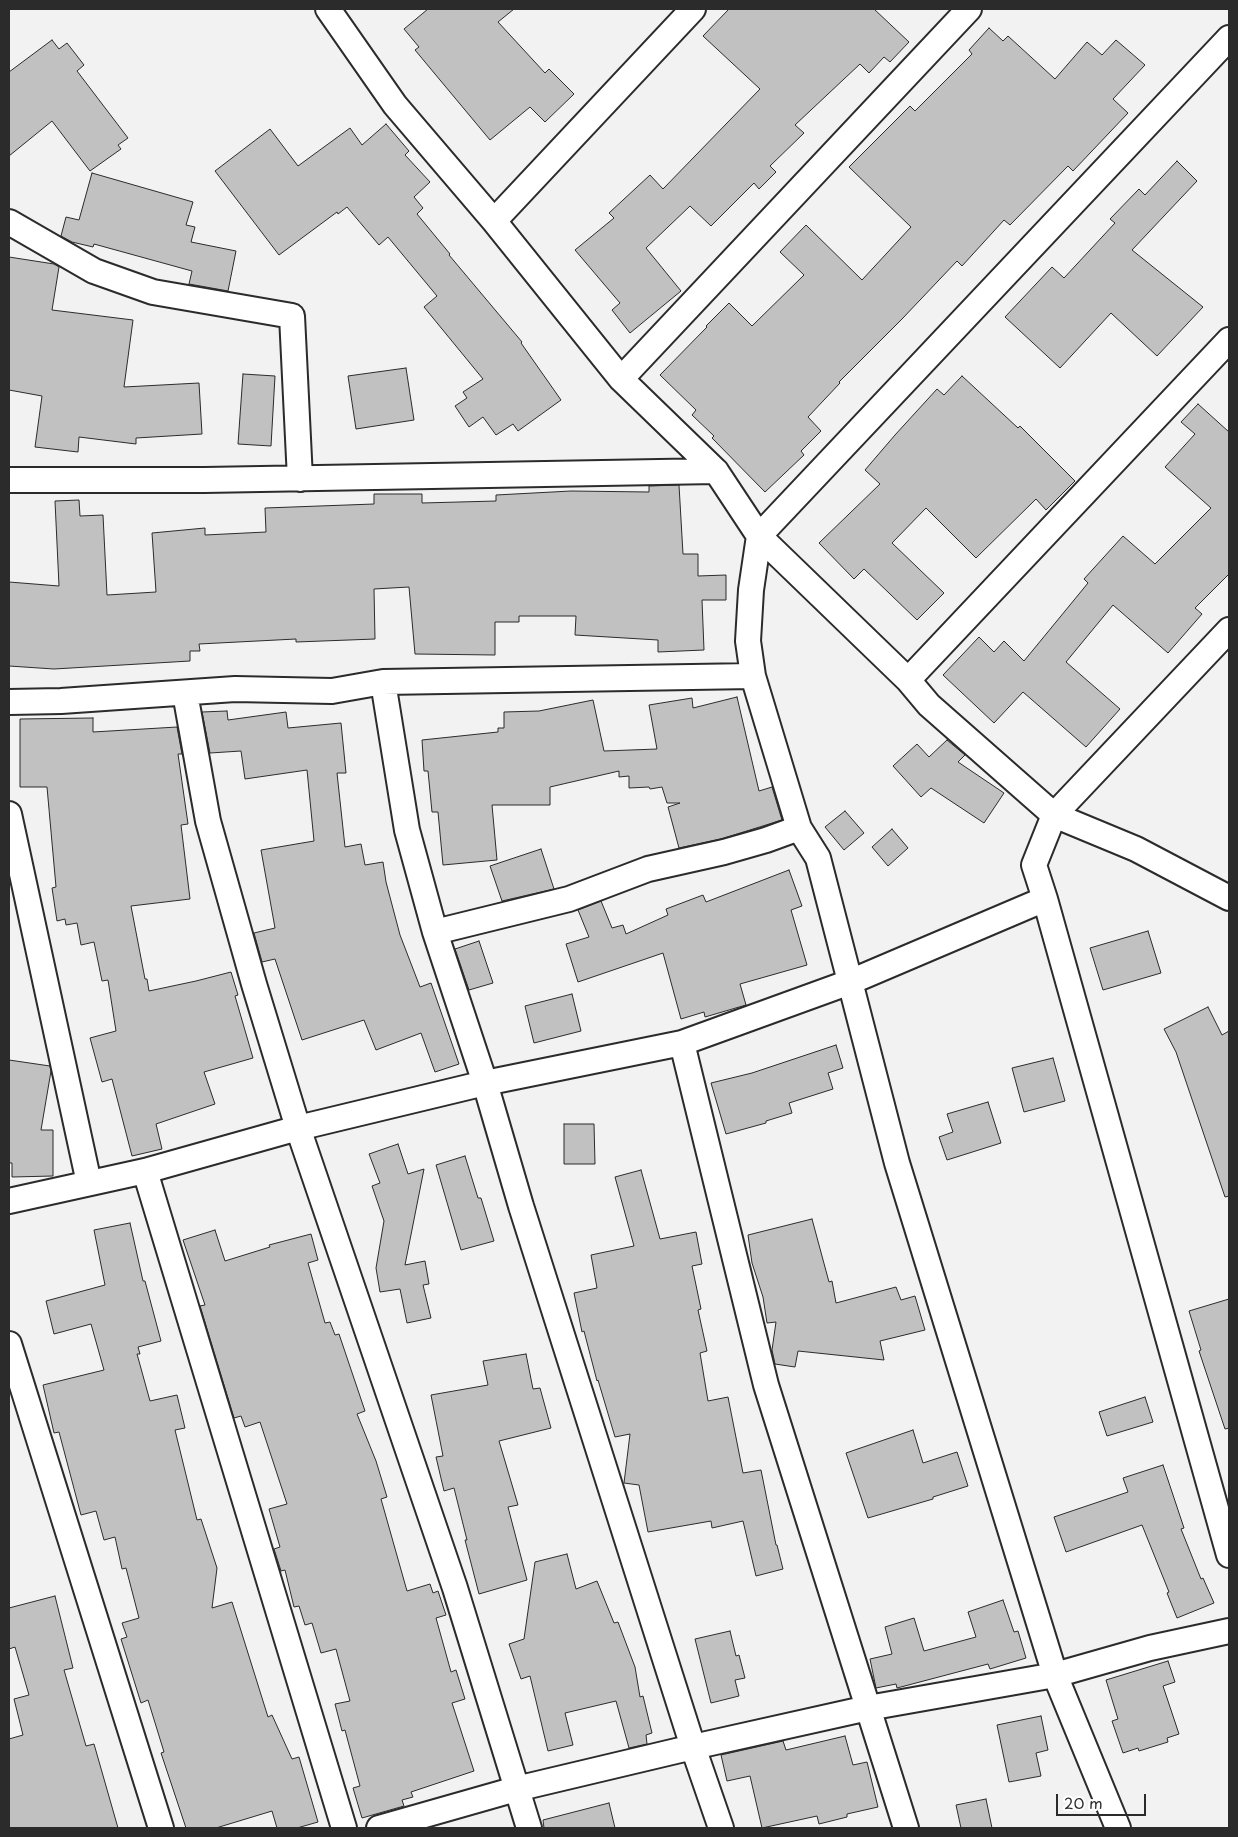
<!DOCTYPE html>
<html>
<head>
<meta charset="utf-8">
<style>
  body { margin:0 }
  #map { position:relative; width:1238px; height:1837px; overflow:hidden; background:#f2f2f2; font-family:"Playpen Sans",sans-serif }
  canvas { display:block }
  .frame { position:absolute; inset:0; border:10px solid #2b2b2b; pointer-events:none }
  .scale { position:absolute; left:1056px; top:1794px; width:90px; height:22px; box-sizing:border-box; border:2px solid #2b2b2b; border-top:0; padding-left:6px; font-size:15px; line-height:18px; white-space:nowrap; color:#2b2b2b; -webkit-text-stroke:4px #fff; paint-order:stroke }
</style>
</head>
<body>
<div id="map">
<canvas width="1238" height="1837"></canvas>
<div class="frame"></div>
<div class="scale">20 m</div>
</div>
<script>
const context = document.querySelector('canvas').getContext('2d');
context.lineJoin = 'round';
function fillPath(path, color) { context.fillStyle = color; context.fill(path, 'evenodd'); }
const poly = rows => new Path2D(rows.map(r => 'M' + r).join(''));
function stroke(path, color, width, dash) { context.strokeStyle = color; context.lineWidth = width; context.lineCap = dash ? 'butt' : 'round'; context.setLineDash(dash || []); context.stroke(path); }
const building = poly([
  [428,9,514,9,498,22,545,73,549,69,574,94,545,122,530,107,490,140,415,50,419,47,404,29,428,9],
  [729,9,874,9,909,42,890,62,884,57,869,73,860,64,795,125,804,133,770,166,776,172,759,189,754,183,711,226,690,206,646,248,681,291,630,333,612,310,620,303,575,250,614,218,609,213,650,175,663,189,760,89,703,36,729,9],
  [989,28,1003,41,1008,36,1055,79,1087,42,1102,55,1116,40,1145,65,1113,99,1128,113,1073,171,1068,166,1010,225,1004,220,962,266,957,261,902,319,839,382,840,383,808,417,821,431,801,451,804,455,765,492,712,438,714,436,692,415,696,410,660,375,707,327,706,326,729,303,752,326,804,275,780,252,806,225,862,280,911,227,849,167,910,106,915,111,972,54,969,50,989,28],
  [52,40,59,49,67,43,84,65,77,71,128,138,118,145,121,149,90,171,52,121,9,156,9,72,52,40],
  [386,124,409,151,405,155,430,182,414,197,423,208,417,214,450,254,449,255,522,342,521,343,561,400,518,431,513,424,496,435,483,417,469,427,455,406,467,398,463,392,483,379,424,307,437,296,388,237,379,245,347,207,338,214,337,212,279,255,215,171,270,129,298,166,350,128,362,145,386,124],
  [1177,161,1197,181,1132,250,1203,307,1157,356,1111,313,1060,368,1005,317,1052,267,1064,278,1115,223,1110,219,1139,189,1145,195,1177,161],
  [92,173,193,202,186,225,195,227,191,242,236,251,228,291,189,284,192,271,94,244,93,247,72,242,61,236,66,217,79,220,92,173],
  [9,257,54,264,59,267,52,310,133,320,124,387,199,383,202,434,136,438,136,444,79,437,78,452,35,447,42,396,9,390,9,257],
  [406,368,414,420,356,429,348,376,406,368],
  [243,374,275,376,271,446,238,444,243,374],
  [962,376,1018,428,1020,426,1075,481,1046,510,1036,499,976,558,926,508,892,543,944,593,917,620,864,569,854,579,819,543,880,484,865,470,895,435,937,389,944,395,962,376],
  [1198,404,1229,432,1229,574,1195,608,1202,614,1168,653,1113,605,1066,662,1120,709,1086,747,1023,692,994,723,943,675,979,637,994,652,1004,641,1024,661,1088,583,1084,579,1123,536,1155,564,1211,508,1165,467,1195,434,1181,422,1198,404],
  [679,485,683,554,698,554,698,576,726,575,726,600,702,600,704,650,658,652,658,640,575,635,576,616,519,616,519,622,495,622,495,655,415,654,409,587,374,589,375,639,296,642,296,639,199,644,200,651,190,651,190,661,54,669,9,666,9,582,59,586,55,501,79,500,80,516,103,515,107,595,156,592,152,533,205,528,205,535,266,532,265,508,374,504,374,494,422,494,422,503,496,501,496,495,571,491,649,492,649,486,679,485],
  [737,697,759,791,772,787,782,820,721,839,679,848,668,807,680,803,667,803,662,787,650,789,649,787,629,788,629,776,619,777,619,771,550,787,550,805,492,805,497,860,443,865,438,812,432,812,428,771,424,771,422,740,498,732,498,728,504,728,504,712,539,711,593,700,604,751,657,749,649,705,692,698,693,708,737,697],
  [227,711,228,720,286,712,288,728,341,723,346,773,337,773,345,847,361,844,365,865,383,862,386,882,400,935,420,987,431,983,459,1064,435,1072,421,1033,376,1050,364,1020,302,1040,275,959,262,962,254,933,275,928,261,850,314,841,307,770,245,779,241,751,210,753,202,712,227,711],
  [93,718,93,732,177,727,182,754,178,754,188,824,181,825,190,899,131,906,145,979,147,979,149,991,196,981,231,972,238,995,235,996,253,1058,204,1072,215,1104,156,1124,162,1149,132,1156,112,1079,102,1082,90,1038,116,1031,108,980,102,981,94,942,81,945,77,923,66,925,65,919,57,921,52,888,56,887,47,787,20,787,20,719,93,718],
  [947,740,965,755,958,762,1004,793,984,823,931,788,921,797,893,766,917,744,929,757,947,740],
  [845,811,864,833,844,850,825,827,845,811],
  [892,829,908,848,888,866,872,847,892,829],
  [541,849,554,889,502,901,490,866,541,849],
  [789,870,802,906,791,910,807,965,740,984,746,1005,705,1017,704,1012,681,1019,663,953,578,982,566,944,589,937,578,910,601,901,612,928,623,925,626,934,668,915,666,909,703,895,706,902,789,870],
  [1148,931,1161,973,1103,990,1090,948,1148,931],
  [479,941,493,983,469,990,455,949,479,941],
  [572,994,581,1031,534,1043,525,1006,572,994],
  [1208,1007,1222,1035,1229,1031,1229,1196,1225,1197,1176,1052,1164,1029,1208,1007],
  [836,1045,843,1068,828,1073,833,1089,789,1103,792,1113,766,1121,766,1123,726,1134,711,1083,752,1073,836,1045],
  [1053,1058,1065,1101,1024,1112,1012,1068,1053,1058],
  [9,1060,50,1066,51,1071,41,1130,53,1130,53,1176,12,1177,12,1163,9,1163,9,1060],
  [988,1102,1001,1143,947,1160,939,1137,953,1132,947,1114,988,1102],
  [564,1124,594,1124,595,1164,564,1164,564,1124],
  [398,1144,408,1174,424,1169,405,1265,425,1261,429,1284,423,1285,431,1318,407,1323,400,1289,380,1292,376,1268,384,1221,372,1186,380,1183,369,1154,398,1144],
  [465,1156,478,1198,481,1198,494,1241,461,1250,436,1165,465,1156],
  [641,1170,660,1239,696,1232,702,1264,692,1266,701,1309,698,1310,707,1351,700,1353,708,1401,728,1397,743,1473,761,1470,776,1545,777,1545,783,1569,756,1576,743,1521,712,1528,711,1521,648,1532,639,1485,624,1483,630,1434,615,1437,598,1380,597,1381,584,1331,582,1332,574,1293,597,1288,591,1255,634,1246,615,1177,641,1170],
  [812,1219,829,1282,832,1281,836,1303,896,1287,901,1300,915,1296,925,1330,880,1341,884,1360,798,1351,795,1367,775,1364,772,1350,776,1322,767,1323,763,1297,752,1263,748,1235,812,1219],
  [130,1223,143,1281,145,1281,161,1341,138,1347,140,1354,137,1354,150,1401,177,1395,185,1428,175,1430,197,1520,201,1519,217,1568,212,1608,232,1602,268,1717,272,1715,292,1759,299,1757,318,1822,297,1828,277,1828,272,1811,216,1828,186,1828,161,1753,164,1752,148,1700,141,1703,121,1639,127,1637,122,1623,139,1618,126,1568,122,1569,115,1537,104,1540,96,1511,81,1515,59,1432,54,1433,43,1385,104,1370,91,1324,54,1334,46,1301,105,1285,94,1230,130,1223],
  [215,1230,225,1261,270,1247,269,1245,311,1234,318,1260,308,1263,325,1323,330,1322,335,1335,339,1334,365,1411,357,1414,376,1461,387,1497,381,1499,407,1591,430,1584,433,1593,438,1591,446,1615,436,1618,451,1672,456,1670,465,1699,452,1703,474,1771,411,1792,413,1797,402,1800,404,1806,362,1818,353,1788,360,1786,345,1730,342,1731,335,1704,350,1701,336,1649,321,1653,312,1623,305,1625,299,1606,294,1607,285,1570,281,1571,274,1549,280,1547,269,1509,287,1504,260,1422,245,1427,241,1416,234,1418,200,1306,205,1305,183,1240,215,1230],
  [1229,1299,1229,1428,1225,1429,1199,1351,1201,1350,1189,1311,1229,1299],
  [526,1354,533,1389,540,1388,551,1428,499,1441,518,1505,508,1507,527,1580,479,1594,465,1540,467,1540,454,1488,444,1491,436,1457,443,1456,431,1395,488,1385,483,1361,526,1354],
  [1145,1397,1153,1422,1107,1436,1099,1412,1145,1397],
  [913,1430,923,1463,957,1452,968,1486,933,1497,933,1499,868,1518,846,1453,913,1430],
  [1163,1465,1184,1528,1181,1529,1201,1579,1203,1578,1214,1603,1177,1618,1167,1593,1169,1592,1142,1525,1066,1552,1054,1517,1128,1492,1123,1478,1163,1465],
  [567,1554,576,1589,597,1581,614,1623,618,1622,635,1667,640,1697,643,1696,652,1733,646,1735,647,1744,629,1748,616,1701,565,1713,573,1745,548,1751,530,1676,521,1679,509,1644,524,1639,535,1562,567,1554],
  [55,1596,73,1668,64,1670,86,1746,94,1744,118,1828,9,1828,9,1739,23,1735,14,1699,29,1695,15,1647,9,1649,9,1608,55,1596],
  [1003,1600,1014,1632,1018,1631,1026,1658,990,1669,988,1664,897,1688,896,1684,876,1688,870,1659,892,1654,885,1627,914,1618,924,1651,976,1637,968,1612,1003,1600],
  [730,1631,736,1656,739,1655,745,1678,735,1680,739,1696,711,1703,695,1639,730,1631],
  [1168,1661,1175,1682,1163,1686,1179,1734,1167,1738,1168,1742,1139,1751,1138,1748,1123,1753,1112,1721,1118,1719,1106,1680,1168,1661],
  [1041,1716,1048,1750,1036,1753,1041,1776,1009,1782,997,1725,1041,1716],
  [845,1736,853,1765,867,1762,878,1807,847,1814,847,1817,819,1824,817,1816,762,1828,750,1776,727,1781,721,1755,783,1741,786,1750,845,1736],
  [986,1799,992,1828,961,1828,956,1805,986,1799],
  [609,1803,615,1828,544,1828,543,1820,609,1803]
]);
fillPath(building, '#c1c1c1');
stroke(building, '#2b2b2b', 1);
const street = poly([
  [328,9,395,105,494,221,621,379,716,471,759,536,908,680,929,705,1054,815,1136,849,1229,898],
  [494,221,693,9],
  [9,222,94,271,153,292,292,316,300,479],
  [621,379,969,9],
  [9,480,204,480,716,471],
  [1229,630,1054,815,1034,865,1045,899,1229,1555],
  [908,680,1229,340],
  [383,682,407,830,435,932,485,1083,521,1206,693,1747,721,1828],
  [185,693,208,821,254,984,298,1128,455,1588,529,1828],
  [9,702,61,701,235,689,332,691,383,682,753,676],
  [9,814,89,1183],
  [435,932,569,899,648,869,724,852,766,840,799,828],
  [682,1043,766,1385,906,1828],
  [145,1171,344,1828],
  [9,1201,145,1171,298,1128,485,1083,682,1043,850,982,1045,899],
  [9,1344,161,1828],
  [379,1828,516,1789,693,1747,868,1708,1055,1675,1150,1648,1229,1631],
  [1118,1828,1055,1675,897,1163,818,858,799,828,753,676,748,641,751,590,759,536,1229,38]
]);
stroke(street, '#2b2b2b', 28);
stroke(street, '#fff', 24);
</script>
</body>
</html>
